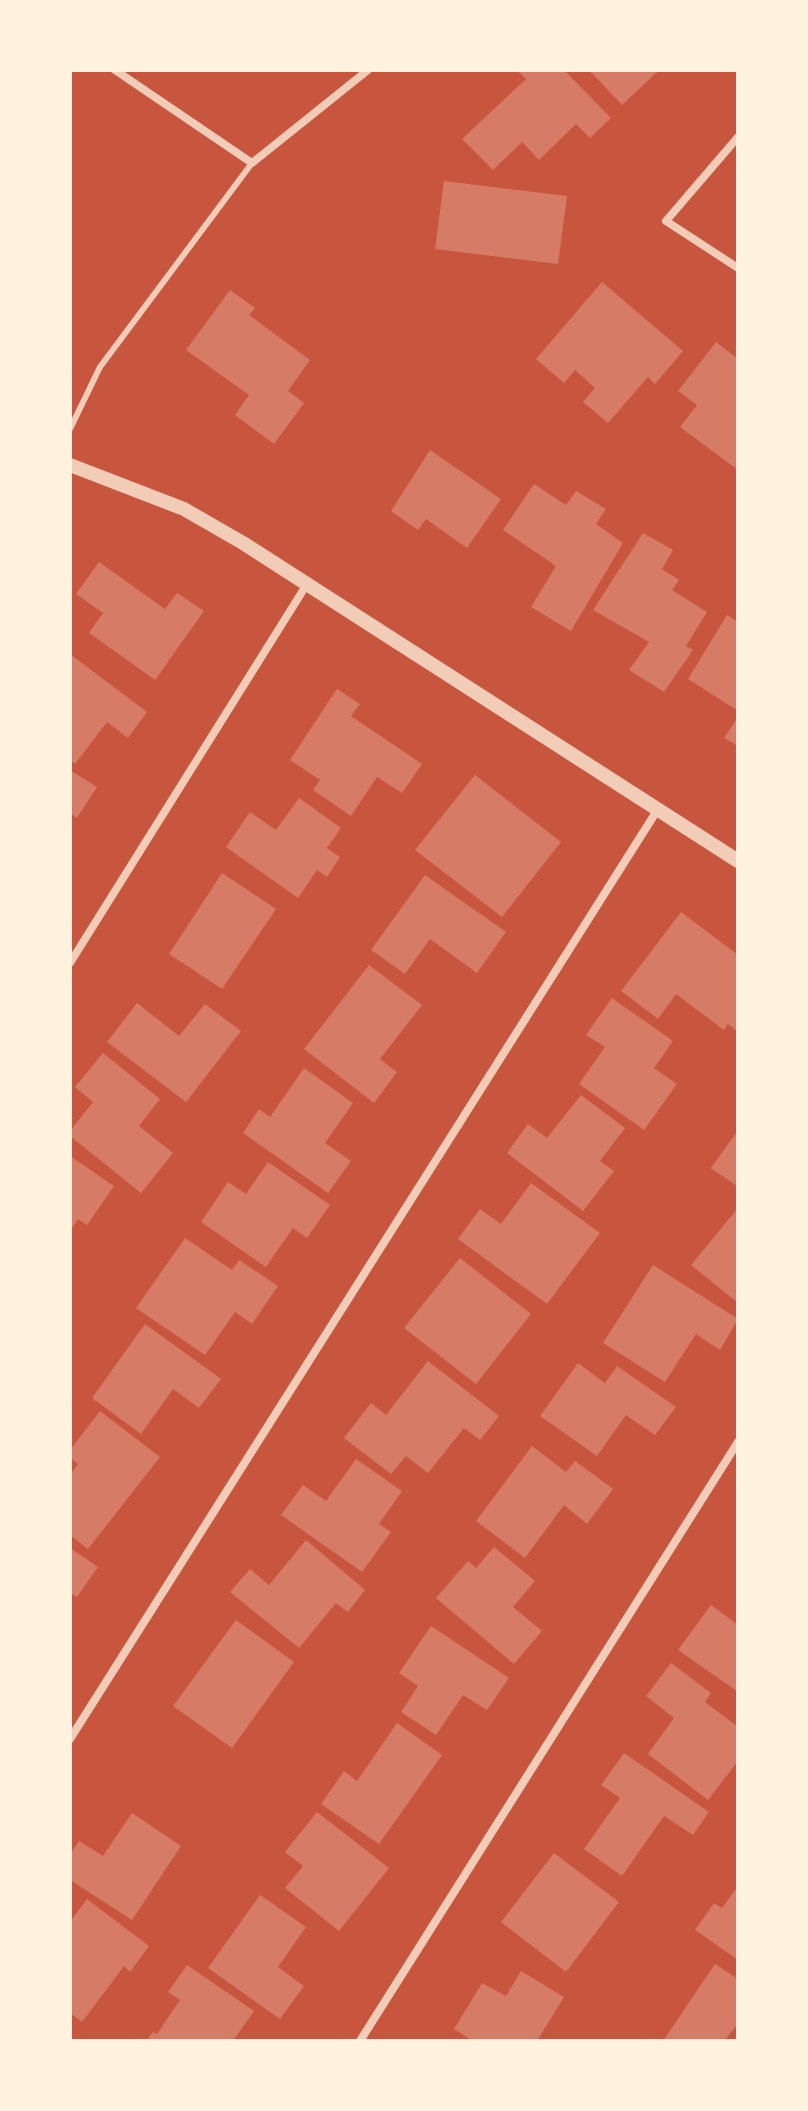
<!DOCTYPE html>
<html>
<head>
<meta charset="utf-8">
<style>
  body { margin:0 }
  #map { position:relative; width:808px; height:2111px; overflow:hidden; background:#c8553d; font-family:"Fira Sans Condensed",sans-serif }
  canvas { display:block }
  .frame { position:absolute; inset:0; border:72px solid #fff3e0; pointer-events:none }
</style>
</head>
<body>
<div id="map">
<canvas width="808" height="2111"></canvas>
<div class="frame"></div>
</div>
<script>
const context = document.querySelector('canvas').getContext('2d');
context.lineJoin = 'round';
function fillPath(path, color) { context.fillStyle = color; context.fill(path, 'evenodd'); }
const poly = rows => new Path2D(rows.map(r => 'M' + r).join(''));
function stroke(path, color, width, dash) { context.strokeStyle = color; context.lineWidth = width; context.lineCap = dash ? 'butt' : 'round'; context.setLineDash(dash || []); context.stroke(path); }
fillPath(poly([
  [517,70,564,70,611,118,590,138,576,124,539,160,522,142,493,170,462,139,526,79],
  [589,70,659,70,622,105],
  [444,181,567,196,558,264,435,249],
  [602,282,683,351,655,384,648,377,608,423,583,402,595,388,575,370,564,383,536,359],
  [230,290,255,308,249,315,310,360,288,391,304,403,274,444,235,415,249,395,186,350],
  [716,342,738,359,738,470,680,427,697,405,678,391],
  [430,450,501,499,467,548,426,519,418,530,391,511],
  [534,484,566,505,576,491,606,509,596,524,623,543,571,631,531,607,556,566,503,530],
  [643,533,673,550,662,569,679,580,672,590,707,612,686,646,693,650,664,692,629,670,649,642,593,610],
  [99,562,165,609,177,593,204,611,155,680,89,633,103,613,76,594],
  [727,615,738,622,738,711,688,679],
  [70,654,147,712,128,738,107,722,75,764,70,760],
  [337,689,360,704,351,716,422,764,402,793,377,777,351,816,313,790,320,780,290,760],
  [738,717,738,746,724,738],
  [70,770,97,787,77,818,70,813],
  [475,775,561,842,502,917,415,850],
  [299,798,341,828,327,848,340,857,327,877,317,870,298,898,226,847,250,812,276,830],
  [222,873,276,909,222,989,169,954],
  [425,875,506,932,477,973,430,939,405,974,371,950],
  [681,912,738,955,738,1032,728,1024,724,1030,676,994,658,1019,621,991],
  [369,965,422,1005,380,1059,397,1072,374,1103,304,1049],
  [612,998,673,1041,654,1068,677,1084,644,1130,579,1084,605,1047,586,1035],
  [137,1003,179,1036,205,1004,241,1031,186,1102,107,1042],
  [103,1053,160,1099,139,1126,173,1153,141,1193,70,1136,70,1131,93,1102,75,1087],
  [304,1068,353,1103,325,1143,351,1161,328,1193,243,1133,259,1109,270,1117],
  [581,1095,625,1128,600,1161,614,1171,583,1211,507,1153,528,1124,547,1138],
  [736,1133,738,1135,738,1187,711,1168],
  [70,1156,114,1186,87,1225,78,1219,70,1231],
  [268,1162,330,1205,307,1238,293,1228,266,1267,201,1222,228,1182,246,1194],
  [531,1183,600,1233,547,1304,458,1239,480,1209,501,1224],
  [738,1208,738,1303,691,1265],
  [185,1238,232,1270,239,1260,278,1286,252,1324,235,1312,205,1355,136,1308],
  [460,1258,531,1314,476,1384,404,1328],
  [653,1265,738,1319,720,1350,696,1334,665,1382,603,1343],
  [145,1324,221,1379,199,1408,173,1389,141,1434,92,1398],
  [428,1361,499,1416,480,1440,464,1428,428,1473,406,1456,391,1474,344,1438,371,1403,386,1415],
  [578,1363,605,1383,617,1366,676,1407,655,1435,626,1415,597,1456,540,1416],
  [100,1411,160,1457,88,1549,70,1535,70,1475,78,1464,70,1457,70,1450],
  [532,1446,566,1472,575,1461,613,1489,587,1524,564,1505,525,1558,476,1521],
  [356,1459,402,1491,379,1524,391,1532,362,1572,281,1515,303,1485,326,1501],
  [306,1540,365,1590,348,1612,336,1603,299,1648,230,1592,250,1569,269,1585],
  [494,1547,535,1581,513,1607,542,1631,514,1664,436,1598,468,1561,476,1568],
  [70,1548,98,1567,77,1597,70,1593],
  [711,1605,738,1625,738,1692,678,1650],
  [236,1620,294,1662,232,1748,173,1706],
  [431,1626,509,1678,487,1710,463,1695,436,1735,401,1712,418,1686,399,1673],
  [671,1663,711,1693,705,1702,738,1727,738,1761,708,1800,648,1754,674,1718,646,1696],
  [397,1723,442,1755,379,1844,321,1804,344,1771,357,1781],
  [624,1753,709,1812,693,1835,664,1816,622,1876,584,1849,620,1798,601,1785],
  [317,1812,389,1868,339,1931,285,1888,303,1866,285,1852],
  [132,1813,181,1846,132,1920,70,1880,70,1854,79,1841,103,1856],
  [554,1853,619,1902,566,1972,501,1922],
  [738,1886,738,1960,695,1930,714,1903,722,1908],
  [260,1895,306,1927,278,1967,304,1986,280,2019,208,1968],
  [87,1899,149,1946,130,1972,124,1966,82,2022,70,2013,70,1922],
  [715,1964,738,1979,738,2024,724,2041,663,2041],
  [187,1965,254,2011,233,2041,146,2041,153,2032,157,2034,180,2000,168,1992],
  [521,1971,564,1997,537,2041,473,2041,454,2029,482,1983,506,1996]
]), '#d67c66');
stroke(poly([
  [70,429,100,367,252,163]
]), '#f1ccb7', 6);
stroke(poly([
  [115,70,252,163,368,70],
  [738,137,666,221,738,268],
  [70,963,307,584],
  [70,1739,658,809],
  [360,2041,738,1442]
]), '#f1ccb7', 8);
stroke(poly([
  [70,465,184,509,243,543,738,861]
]), '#f1ccb7', 14);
</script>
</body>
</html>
